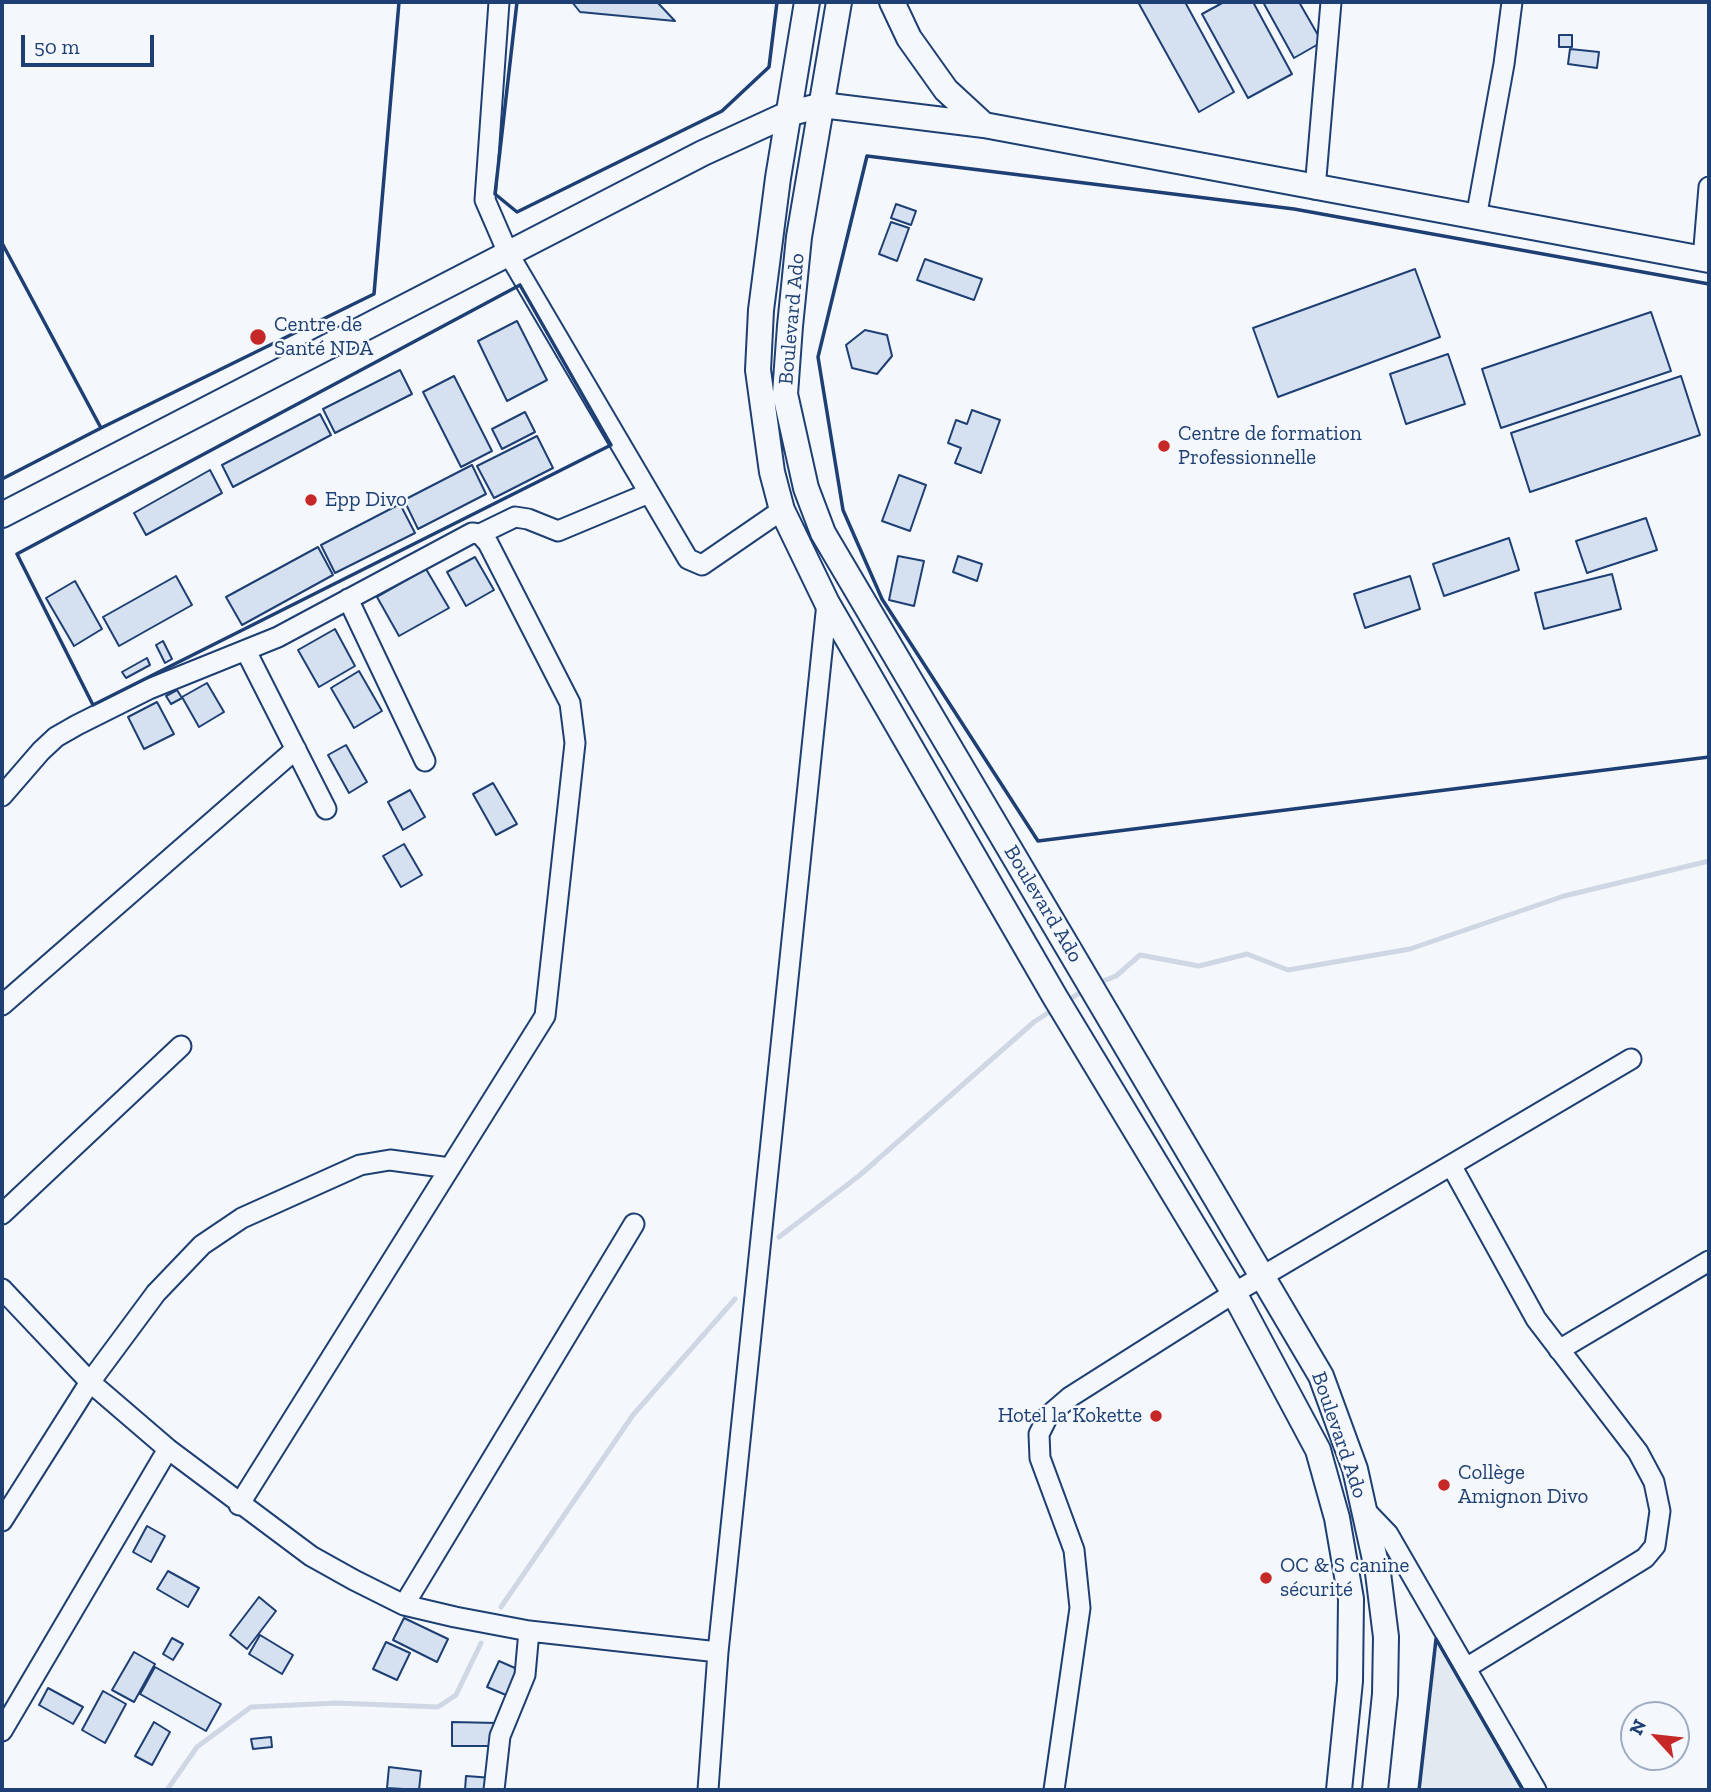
<!DOCTYPE html>
<html>
<head>
<meta charset="utf-8">
<style>
  body { margin:0 }
  #map { position:relative; width:1711px; height:1792px; overflow:hidden; background:#f4f7fb; font-family:"Zilla Slab",serif }
  canvas { display:block }
  .frame { position:absolute; inset:0; border:4px solid #1d3f73; pointer-events:none }
  .north { position:absolute; left:1620px; top:1701px; width:70px; height:70px; box-sizing:border-box; background:#f4f7fb; border:2px solid #9eadc5; border-radius:50%; rotate:297deg; font-size:19px; font-weight:700; line-height:28px; text-align:center; color:#1d3f73 }
  .north::after { content:''; display:block; margin:auto; width:24px; height:32px; background:#c62828; clip-path:polygon(50% 0,100% 100%,50% 72%,0 100%) }
  .scale { position:absolute; left:21px; top:35px; width:133px; height:32px; box-sizing:border-box; border:4px solid #1d3f73; border-top:0; padding-left:9px; font-size:21px; line-height:24px; white-space:nowrap; color:#1d3f73; -webkit-text-stroke:5px #f4f7fb; paint-order:stroke }
</style>
</head>
<body>
<div id="map">
<canvas width="1711" height="1792"></canvas>
<div class="frame"></div>
<div class="north">N</div>
<div class="scale">50 m</div>
</div>
<script>
const context = document.querySelector('canvas').getContext('2d');
context.lineJoin = 'round';
function fillPath(path, color) { context.fillStyle = color; context.fill(path, 'evenodd'); }
const poly = rows => new Path2D(rows.map(r => 'M' + r).join(''));
function stroke(path, color, width, dash) { context.strokeStyle = color; context.lineWidth = width; context.lineCap = dash ? 'butt' : 'round'; context.setLineDash(dash || []); context.stroke(path); }
function drawText(font, color, halo, rows, align = 'center') {
  context.font = font + ' "Zilla Slab",serif'; context.lineWidth = 5; context.setLineDash([]); context.textBaseline = 'middle'; context.strokeStyle = halo; context.fillStyle = color; for (const [text, x, y, turn = 0] of rows) {
    context.save(); context.translate(x, y); context.rotate((+turn || 0) * Math.PI / 180); context.textAlign = isNaN(turn) ? turn : align; if (halo) context.strokeText(text, 0, 0); context.fillText(text, 0, 0); context.restore();
  }
}
const green = poly([
  [1436,1639,1522,1790,1419,1790,1436,1639]
]);
fillPath(green, '#e3e9f0');
stroke(green, '#687fa3', 2);
stroke(poly([
  [1098,983,1116,976,1140,955,1199,966,1247,954,1288,970,1410,949,1564,896,1709,861],
  [1065,1002,1086,989],
  [779,1237,860,1175,1034,1022,1054,1009],
  [501,1607,633,1415,735,1299],
  [167,1790,197,1747,251,1707,337,1703,438,1707,456,1695,481,1643]
]), '#cfd7e4', 5);
const building = poly([
  [572,2,657,2,675,21,580,12,572,2],
  [1138,2,1185,2,1234,92,1199,112,1138,2],
  [1224,2,1253,2,1292,74,1248,98,1202,14,1224,2],
  [1263,2,1299,2,1322,42,1294,58,1263,2],
  [1559,35,1572,35,1572,47,1559,47,1559,35],
  [1570,49,1599,52,1597,68,1568,64,1570,49],
  [896,204,916,211,911,225,891,218,896,204],
  [891,222,909,228,897,261,879,254,891,222],
  [925,259,982,279,974,300,917,280,925,259],
  [1415,269,1440,337,1278,397,1253,328,1415,269],
  [1651,312,1671,371,1501,428,1482,369,1651,312],
  [517,321,547,380,507,401,478,341,517,321],
  [865,330,887,335,892,356,877,374,852,368,846,345,865,330],
  [1448,354,1465,404,1406,424,1390,374,1448,354],
  [400,370,412,394,335,433,323,409,400,370],
  [454,376,492,451,461,467,423,392,454,376],
  [1681,376,1700,435,1530,492,1511,433,1681,376],
  [972,410,1000,420,981,473,955,463,961,448,948,443,956,420,967,424,972,410],
  [525,412,535,432,502,449,492,429,525,412],
  [320,414,331,435,233,487,222,465,320,414],
  [537,436,553,468,494,498,477,466,537,436],
  [472,465,486,494,418,529,404,500,472,465],
  [210,470,222,493,146,535,134,513,210,470],
  [899,475,926,485,910,531,882,521,899,475],
  [400,504,415,533,335,573,321,545,400,504],
  [1646,518,1657,550,1587,573,1576,541,1646,518],
  [1509,538,1519,570,1444,596,1433,564,1509,538],
  [318,547,333,575,242,625,226,597,318,547],
  [898,556,924,561,914,606,889,600,898,556],
  [958,556,982,564,977,581,953,572,958,556],
  [475,557,494,590,466,606,447,572,475,557],
  [426,569,449,608,399,636,377,597,426,569],
  [1612,574,1621,609,1544,629,1535,593,1612,574],
  [176,576,192,605,119,646,103,617,176,576],
  [1410,576,1420,609,1365,628,1354,594,1410,576],
  [75,581,102,629,74,646,46,598,75,581],
  [335,629,355,666,319,687,298,650,335,629],
  [163,641,172,659,165,663,156,645,163,641],
  [147,658,150,665,126,678,122,672,147,658],
  [359,671,382,711,354,728,331,688,359,671],
  [207,683,224,712,199,727,182,697,207,683],
  [177,690,182,698,171,704,166,696,177,690],
  [157,702,174,734,144,749,128,717,157,702],
  [346,745,367,782,349,793,328,755,346,745],
  [493,783,517,824,496,835,473,794,493,783],
  [410,790,425,817,403,830,388,802,410,790],
  [404,844,422,875,401,887,383,856,404,844],
  [147,1526,165,1536,151,1562,133,1552,147,1526],
  [168,1571,199,1588,188,1607,157,1589,168,1571],
  [259,1597,276,1611,247,1649,230,1635,259,1597],
  [404,1618,448,1639,437,1662,393,1640,404,1618],
  [260,1635,293,1655,282,1674,249,1654,260,1635],
  [172,1638,183,1644,173,1660,163,1654,172,1638],
  [386,1642,410,1653,397,1680,373,1669,386,1642],
  [134,1652,155,1664,134,1702,112,1690,134,1652],
  [499,1661,524,1672,513,1698,487,1687,499,1661],
  [155,1667,221,1704,206,1731,140,1694,155,1667],
  [48,1688,83,1707,73,1724,39,1705,48,1688],
  [103,1691,126,1704,105,1743,82,1730,103,1691],
  [154,1722,170,1732,152,1765,135,1756,154,1722],
  [452,1722,497,1723,496,1746,452,1746,452,1722],
  [271,1737,272,1747,253,1749,251,1739,271,1737],
  [389,1767,421,1771,419,1790,387,1788,389,1767],
  [466,1776,493,1778,492,1790,465,1790,466,1776]
]);
fillPath(building, '#d5e0f0');
stroke(building, '#1d3f73', 2);
const minor = poly([
  [499,2,485,200,508,253,688,559,702,565,782,510],
  [1315,189,1331,2],
  [1476,218,1504,64,1512,2],
  [1703,259,1709,187],
  [480,534,515,517,528,519,558,531,649,493],
  [348,599,425,761],
  [246,651,326,809],
  [2,796,41,751,56,737,77,725,149,689,278,637,472,533,480,534,488,543,570,703,575,743,545,1016,239,1505],
  [2,1005,296,749],
  [1451,1165,1536,1319,1638,1452,1654,1482,1660,1511,1655,1546,1645,1558,1466,1668],
  [2,1214,181,1046],
  [2,1289,90,1382,168,1449,311,1556,354,1580,404,1605,455,1617,529,1631,718,1652],
  [1559,1350,1709,1261],
  [1365,1510,1388,1534,1536,1790],
  [2,1521,90,1382,156,1293,202,1245,242,1218,360,1165,390,1160,450,1168],
  [404,1605,634,1224],
  [2,1731,168,1449],
  [494,1790,500,1736,525,1675,529,1631],
  [708,1790,718,1652,827,603],
  [1054,1790,1080,1608,1074,1550,1040,1458,1039,1434,1048,1416,1070,1397,1234,1293,1631,1059]
]);
const major = poly([
  [807,2,778,178,761,310,758,370,772,472,782,510,827,603,1055,997,1234,1293,1318,1450,1337,1518,1351,1599,1350,1681,1339,1790],
  [839,2,799,237,790,326,785,394,806,488,823,533,1321,1376,1355,1469,1378,1573,1386,1637,1385,1694,1375,1790],
  [892,2,909,38,946,90,984,125],
  [2,515,703,153,788,114,822,105,984,125,1709,260]
]);
stroke(minor, '#1d3f73', 23);
stroke(major, '#1d3f73', 28);
stroke(minor, '#f4f7fb', 19);
stroke(major, '#f4f7fb', 24);
stroke(poly([
  [517,2,495,194,517,212,722,111,769,67,777,2],
  [2,243,101,428,374,294,399,2],
  [1709,284,1294,209,867,156,818,357,843,510,882,599,1038,841,1709,757],
  [520,285,611,445,93,705,17,554,520,285],
  [2,479,101,428],
  [1436,1639,1523,1790],
  [1419,1790,1436,1639]
]), '#1d3f73', 3.5);
for (const [x, y, r, color] of [
  [258,337,9,"#c62828"],
  [1164,446,7,"#c62828"],
  [311,500,7,"#c62828"],
  [1156,1416,7,"#c62828"],
  [1444,1485,7,"#c62828"],
  [1266,1578,7,"#c62828"]
]) { const dot = new Path2D(); dot.arc(x, y, r, 0, 2 * Math.PI); context.fillStyle = color; context.fill(dot); stroke(dot, '#f4f7fb', 2.5); }
drawText('21px', '#1d3f73', '#f4f7fb', [
  ["Boulevard Ado",792,319,-85],
  ["Boulevard Ado",1043,904,59],
  ["Boulevard Ado",1339,1435,71]
]);
drawText('21px', '#1d3f73', '#f4f7fb', [
  ["Centre de",274,325],
  ["Santé NDA",274,349],
  ["Centre de formation",1178,434],
  ["Professionnelle",1178,458],
  ["Epp Divo",325,500],
  ["Hotel la Kokette",1142,1416,"right"],
  ["Collège",1458,1473],
  ["Amignon Divo",1458,1497],
  ["OC & S canine",1280,1566],
  ["sécurité",1280,1590]
], 'left');
</script>
</body>
</html>
